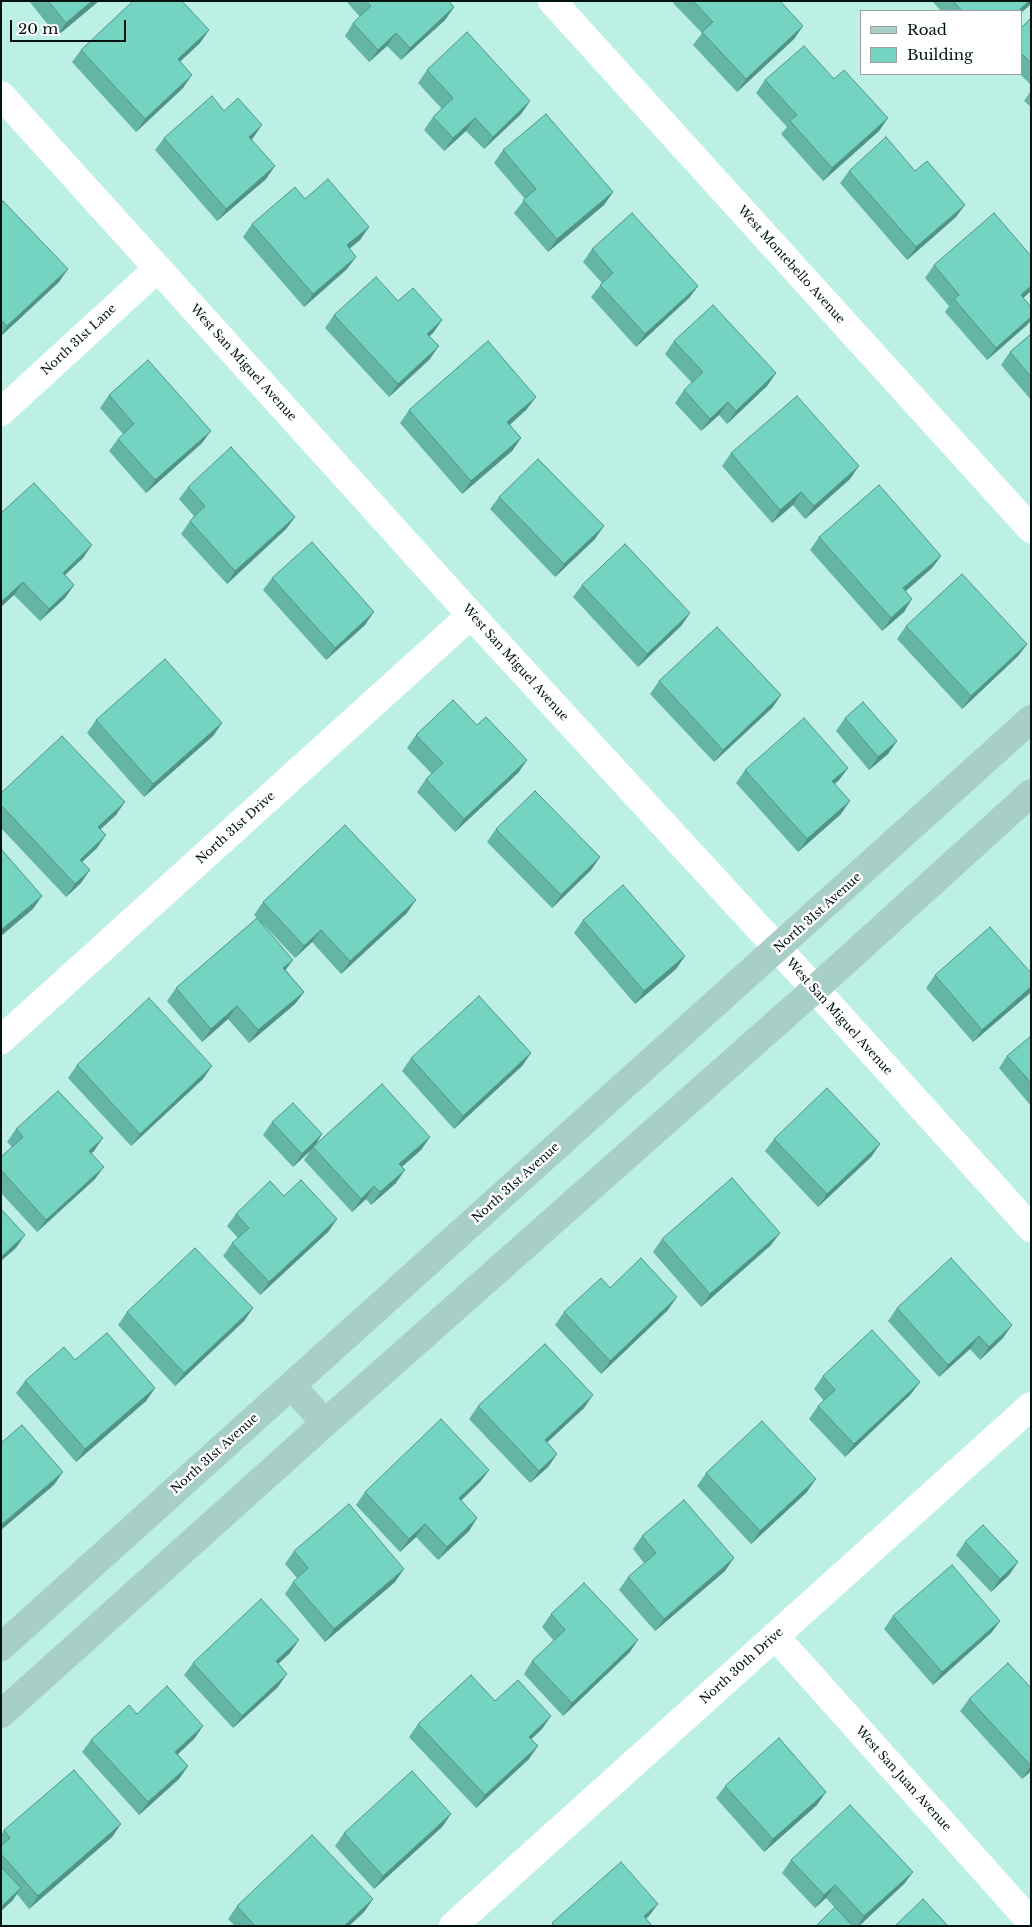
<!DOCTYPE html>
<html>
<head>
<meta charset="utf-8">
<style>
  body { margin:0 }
  #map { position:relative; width:1032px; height:1927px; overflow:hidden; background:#bdf0e5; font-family:"Libre Baskerville",serif }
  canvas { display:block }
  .frame { position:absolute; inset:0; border:2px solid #021411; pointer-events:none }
  .legend { position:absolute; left:860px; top:10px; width:162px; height:65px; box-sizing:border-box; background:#fff; border:1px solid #9aa1a0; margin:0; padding:6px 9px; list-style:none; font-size:15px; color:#021411 }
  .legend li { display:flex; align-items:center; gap:10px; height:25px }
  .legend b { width:25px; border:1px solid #9aa1a0 }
  .scale { position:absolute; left:10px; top:20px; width:116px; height:22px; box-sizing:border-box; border:2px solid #021411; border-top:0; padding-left:6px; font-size:15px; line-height:18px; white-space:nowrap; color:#021411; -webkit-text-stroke:4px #fff; paint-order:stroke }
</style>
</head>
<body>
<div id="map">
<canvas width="1032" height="1927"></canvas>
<div class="frame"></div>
<ul class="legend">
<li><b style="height:6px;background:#a8cec8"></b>Road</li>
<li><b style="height:14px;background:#74d3c1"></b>Building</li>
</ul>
<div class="scale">20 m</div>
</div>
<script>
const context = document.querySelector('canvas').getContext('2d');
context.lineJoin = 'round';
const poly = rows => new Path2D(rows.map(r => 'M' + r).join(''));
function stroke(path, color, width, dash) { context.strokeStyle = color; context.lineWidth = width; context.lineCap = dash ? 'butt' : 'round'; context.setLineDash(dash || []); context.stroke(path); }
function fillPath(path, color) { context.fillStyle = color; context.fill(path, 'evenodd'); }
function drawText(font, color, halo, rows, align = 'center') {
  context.font = font + ' "Libre Baskerville",serif'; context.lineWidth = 5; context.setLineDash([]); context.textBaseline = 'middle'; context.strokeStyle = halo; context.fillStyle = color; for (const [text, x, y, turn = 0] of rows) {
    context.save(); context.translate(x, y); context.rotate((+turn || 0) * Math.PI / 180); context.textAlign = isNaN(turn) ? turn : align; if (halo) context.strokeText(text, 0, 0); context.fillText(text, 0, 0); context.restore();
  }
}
stroke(poly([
  [552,1,1031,529],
  [1,95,471,615,815,989,1031,1228],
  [1,412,157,269],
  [1,1040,471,615],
  [775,1636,1031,1922],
  [453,1926,1031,1406]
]), '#fff', 28);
stroke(poly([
  [292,1386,325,1423],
  [1,1647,1031,719],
  [1,1714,325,1423,815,989,1031,793]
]), '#a8cec8', 28);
fillPath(poly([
  [29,1,99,1,57,36],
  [346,1,449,1,454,7,445,20,401,60,387,46,369,62,345,36,353,23,360,17],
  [674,1,780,1,803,26,794,39,737,92,693,45,702,33,673,3],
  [932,1,1031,1,1031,4,1021,13,1021,11,941,11],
  [1031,18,1031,85,1020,74,1021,74,1021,28],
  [200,43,180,61,183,88,136,132,72,62,81,50],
  [427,70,530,101,521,114,484,149,466,131,444,151,424,130,433,117,442,109,418,83],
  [765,80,888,118,879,131,823,181,781,134,787,127,756,93],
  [1031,91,1031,107,1024,101],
  [224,111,253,138,252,139,266,179,217,221,155,150,164,138],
  [503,150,613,192,604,205,548,252,514,213,525,199,494,163],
  [849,171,956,217,907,260,840,183],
  [305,199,369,227,360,240,350,248,347,269,304,307,243,237,252,224],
  [1,203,59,282,1,336],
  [592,249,698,286,689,298,636,347,591,297,602,283,583,262],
  [1031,256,1031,291,1023,298,1031,307,1031,320,1027,325,987,360,945,312,949,306,925,278,934,265],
  [398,301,442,320,433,333,429,336,430,359,389,397,325,328,334,315],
  [1031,334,1031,400,1001,365,1010,352],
  [674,341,776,373,767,386,727,424,719,415,701,431,675,403,684,390,692,383,665,354],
  [109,395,202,443,146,493,109,451,118,439,123,434,100,408],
  [527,409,510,425,521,438,512,451,462,494,400,423,409,410],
  [731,453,850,479,805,519,793,505,772,523,722,466],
  [188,487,295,517,286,529,227,584,181,534,190,521,194,516,179,499],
  [499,497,595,539,555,577,490,509],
  [1,513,83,558,65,575,74,585,65,598,40,621,14,595],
  [819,537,941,556,932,568,906,591,904,612,882,631,810,550],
  [272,578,365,625,326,660,263,590],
  [582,585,690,613,681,626,638,667,573,597],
  [906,626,1027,644,1018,656,962,709,897,639],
  [659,681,781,695,772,708,714,762,650,694],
  [845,718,897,741,888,754,869,770,836,731],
  [96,720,222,723,213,736,144,797,87,733],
  [416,735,527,760,518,773,455,832,417,792,426,779,432,774,407,748],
  [848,768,839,780,835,784,841,814,798,852,736,783,745,770],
  [1,793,116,815,100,829,97,848,82,862,81,883,66,897,1,828],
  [496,829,600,857,591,870,552,908,487,842],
  [263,902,407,913,341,974,312,942,295,958,262,923,286,970,304,992,295,1004,249,1043,228,1019,202,1042,167,1001,176,988,257,918,254,915],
  [583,920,685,956,676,969,635,1004,574,933],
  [1031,973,1031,991,1029,994,973,1042,926,988,935,975],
  [1031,1036,1031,1106,999,1068,1007,1056],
  [531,1053,522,1066,454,1129,402,1071,411,1058],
  [77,1065,203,1079,131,1146,68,1078],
  [272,1122,322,1134,316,1144,430,1137,421,1150,402,1167,396,1183,371,1205,366,1199,352,1212,304,1160,311,1150,293,1167,263,1135],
  [16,1129,94,1151,91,1153,95,1179,37,1232,1,1193,1,1157,12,1147,7,1142],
  [774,1139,880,1144,871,1157,818,1207,765,1151],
  [284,1196,337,1219,328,1232,260,1295,223,1256,232,1243,238,1238,227,1226,236,1214],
  [662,1239,771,1245,701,1307,653,1252],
  [610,1288,668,1310,601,1374,555,1325,564,1312],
  [253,1308,244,1321,175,1386,118,1325,127,1312],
  [897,1308,1003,1338,980,1360,970,1349,939,1377,888,1321],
  [75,1360,155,1388,146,1401,76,1462,16,1393,25,1381],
  [823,1376,911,1394,845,1457,809,1419,818,1406,824,1401,814,1389],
  [478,1406,584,1408,547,1442,557,1454,548,1467,530,1483,469,1419],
  [489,1470,480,1482,461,1501,477,1518,469,1531,438,1560,416,1537,400,1552,356,1505,365,1492],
  [706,1473,807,1492,751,1544,697,1486],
  [642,1536,725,1571,655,1631,619,1590,628,1577,644,1563,633,1549],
  [965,1542,1018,1562,1009,1575,991,1592,956,1555],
  [294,1551,395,1582,325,1642,285,1594,293,1582,297,1578,285,1564],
  [551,1614,638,1640,629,1653,563,1716,524,1674,532,1661,554,1641,542,1627],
  [893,1616,1000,1621,991,1633,933,1685,884,1629],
  [290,1653,278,1664,278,1687,233,1728,184,1675,193,1663],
  [1031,1688,1031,1771,1022,1779,960,1711,969,1699],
  [495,1701,542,1729,531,1739,529,1759,476,1808,409,1737,418,1724],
  [203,1726,194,1739,178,1754,188,1766,179,1779,139,1815,82,1752,91,1740],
  [725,1786,817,1805,764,1852,716,1798],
  [451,1814,442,1827,374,1889,335,1846,344,1833],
  [121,1824,112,1837,29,1909,17,1894,12,1901,1,1911,1,1835,4,1830],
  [791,1860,913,1872,904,1884,859,1926,816,1926,835,1908,826,1898,815,1908,782,1873],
  [373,1899,364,1912,349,1926,235,1926,228,1919,237,1906]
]), '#64b5a6');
fillPath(poly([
  [92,1,99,1,57,36,66,23],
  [1029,1,1031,1,1031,4,1021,13,1021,11,1018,11],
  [454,7,445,20,401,60,410,48],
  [803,26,794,39,737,92,746,79],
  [209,30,200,43,169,72,178,59],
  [396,33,387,46,369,62,378,50],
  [192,75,183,88,136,132,145,119],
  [530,101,521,114,484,149,493,137],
  [475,118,466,131,444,151,453,138],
  [888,118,879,131,823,181,832,168],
  [262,125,253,138,240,149,249,137],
  [275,166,266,179,217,221,226,209],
  [613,192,604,205,548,252,557,239],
  [965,205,956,217,907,260,916,247],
  [369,227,360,240,338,258,347,245],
  [356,257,347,269,304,307,313,294],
  [68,269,59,282,1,336,1,335,7,326],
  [698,286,689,298,636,347,645,334],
  [1031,286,1031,291,1012,308,1021,295],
  [1031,317,1031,320,1027,325,987,360,996,348],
  [442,320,433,333,418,347,427,334],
  [439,346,430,359,389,397,398,384],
  [776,373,767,386,727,424,736,411],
  [536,397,527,409,498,435,507,422],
  [728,402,719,415,701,431,710,419],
  [211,431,202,443,146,493,155,480],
  [521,438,512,451,462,494,471,481],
  [859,466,850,479,805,519,814,506],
  [801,492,793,505,772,523,780,510],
  [295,517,286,529,227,584,235,571],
  [604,526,595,539,555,577,564,564],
  [92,545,83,558,54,585,63,573],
  [941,556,932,568,894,601,903,588],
  [23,582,14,595,1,607,1,602],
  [74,585,65,598,40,621,49,609],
  [912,599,904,612,882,631,891,618],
  [374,612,365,625,326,660,335,648],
  [690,613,681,626,638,667,647,654],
  [1027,644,1018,656,962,709,971,696],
  [781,695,772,708,714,762,723,750],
  [222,723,213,736,144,797,153,784],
  [897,741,888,754,869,770,878,757],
  [527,760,518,773,455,832,464,819],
  [848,768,839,780,823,794,832,781],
  [850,801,841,814,798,852,807,839],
  [125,802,116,815,89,840,98,827],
  [106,835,97,848,71,872,80,860],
  [600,857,591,870,552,908,561,895],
  [90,870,81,883,66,897,75,884],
  [42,896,33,909,1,936,1,930],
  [416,900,407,913,341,974,350,961],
  [321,930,312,942,295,958,304,946],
  [685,956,676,969,635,1004,644,991],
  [293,960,284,972,283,968],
  [1031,987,1031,991,1029,994,973,1042,982,1030],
  [304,992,295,1004,249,1043,258,1030],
  [237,1006,228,1019,202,1042,211,1029],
  [531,1053,522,1066,454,1129,463,1116],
  [212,1066,203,1079,131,1146,140,1134],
  [322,1134,314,1147,313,1147,311,1150,293,1167,302,1154],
  [430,1137,421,1150,390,1177,399,1164],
  [103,1138,94,1151,80,1163,89,1151],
  [880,1144,871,1157,818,1207,827,1194],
  [104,1167,95,1179,37,1232,46,1220],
  [405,1170,396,1183,371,1205,380,1192],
  [374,1186,366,1199,352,1212,361,1199],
  [337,1219,328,1232,260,1295,269,1282],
  [780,1233,771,1245,701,1307,710,1294],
  [25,1235,16,1248,1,1261,1,1257],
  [677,1297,668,1310,601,1374,610,1361],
  [253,1308,244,1321,175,1386,184,1373],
  [1012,1325,1003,1338,980,1360,989,1347],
  [979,1336,970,1349,939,1377,948,1365],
  [920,1382,911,1394,845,1457,854,1444],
  [155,1388,146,1401,76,1462,85,1449],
  [593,1395,584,1408,536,1453,545,1440],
  [557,1454,548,1467,530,1483,539,1471],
  [489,1470,480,1482,450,1511,459,1498],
  [63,1472,54,1485,1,1530,1,1525],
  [816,1479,807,1492,751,1544,760,1531],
  [477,1518,469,1531,438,1560,447,1547],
  [425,1524,416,1537,400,1552,409,1539],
  [734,1558,725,1571,655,1631,664,1619],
  [1018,1562,1009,1575,991,1592,1000,1579],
  [404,1569,395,1582,325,1642,334,1629],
  [1000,1621,991,1633,933,1685,942,1672],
  [299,1640,290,1653,267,1674,276,1661],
  [638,1640,629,1653,563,1716,572,1703],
  [287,1674,278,1687,233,1728,242,1716],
  [551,1716,542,1729,520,1750,529,1737],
  [203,1726,194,1739,166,1765,175,1752],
  [538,1746,529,1759,476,1808,485,1795],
  [188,1766,179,1779,139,1815,148,1802],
  [1031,1766,1031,1771,1022,1779],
  [826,1792,817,1805,764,1852,773,1839],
  [451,1814,442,1827,374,1889,383,1876],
  [121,1824,112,1837,29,1909,38,1896],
  [913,1872,904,1884,859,1926,858,1926,864,1916],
  [835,1885,826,1898,815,1908,824,1895],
  [21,1888,12,1901,1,1911,1,1907],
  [373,1899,364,1912,349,1926,344,1926],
  [658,1904,649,1916,638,1926,644,1916]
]), '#519487');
const building = poly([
  [48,1,92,1,66,23,48,1],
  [133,1,182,1,209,30,178,59,192,75,145,119,81,50,133,1],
  [366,1,449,1,454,7,410,48,396,33,378,50,353,23,371,6,366,1],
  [693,1,780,1,803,26,746,79,702,32,713,22,693,1],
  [953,1,1029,1,1018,11,962,11,953,1],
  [1031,18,1031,63,1021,53,1021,28,1031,18],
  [467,32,530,101,493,137,475,118,453,138,433,117,453,98,427,70,467,32],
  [804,46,834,79,844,70,888,118,832,168,790,121,797,115,765,80,804,46],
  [212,96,224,111,238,98,262,125,249,137,275,166,226,209,164,138,212,96],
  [546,114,613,192,557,239,523,200,536,189,503,150,546,114],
  [886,137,915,171,927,161,965,205,916,247,849,171,886,137],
  [328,179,369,227,347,245,356,257,313,294,252,224,295,187,305,199,328,179],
  [3,201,68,269,7,326,1,320,1,203,3,201],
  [632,213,698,286,645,334,600,285,613,273,592,249,632,213],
  [994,213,1031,256,1031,286,1021,295,1031,307,1031,317,996,348,954,299,959,295,934,265,994,213],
  [376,277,398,301,413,288,442,320,427,334,439,346,398,384,334,315,376,277],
  [713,305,776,373,736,411,728,402,710,419,684,390,703,372,674,341,713,305],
  [1031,334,1031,377,1010,352,1031,334],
  [488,341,536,397,507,422,521,438,471,481,409,410,488,341],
  [148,360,211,431,155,480,118,439,134,424,109,395,148,360],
  [797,396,859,466,814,506,801,492,780,510,731,453,797,396],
  [231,447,295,517,235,571,190,521,205,506,188,487,231,447],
  [538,459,604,526,564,564,499,497,538,459],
  [34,483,92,545,63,573,74,585,49,609,23,582,1,602,1,513,34,483],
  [879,485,941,556,903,588,912,599,891,618,819,537,879,485],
  [312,542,374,612,335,648,272,578,312,542],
  [625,544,690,613,647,654,582,585,625,544],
  [962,574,1027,644,971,696,906,626,962,574],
  [717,627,781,695,723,750,659,681,717,627],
  [165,659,222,723,153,784,96,720,165,659],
  [453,700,477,725,486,717,527,760,464,819,426,779,443,763,416,735,453,700],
  [863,702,897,741,878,757,845,718,863,702],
  [804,718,848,768,832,781,850,801,807,839,745,770,804,718],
  [62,736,125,802,98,827,106,835,80,860,90,870,75,884,1,805,1,793,62,736],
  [535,791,600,857,561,895,496,829,535,791],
  [345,825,416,900,350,961,321,930,304,946,263,902,345,825],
  [1,849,42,896,1,930,1,849],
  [623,885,685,956,644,991,583,920,623,885],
  [257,918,293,960,283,968,304,992,258,1030,237,1006,211,1029,176,988,257,918],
  [990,927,1031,973,1031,987,982,1030,935,975,990,927],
  [479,996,531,1053,463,1116,411,1058,479,996],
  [149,998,212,1066,140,1134,77,1065,149,998],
  [1031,1036,1031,1083,1007,1056,1031,1036],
  [382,1084,430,1137,399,1164,405,1170,380,1192,374,1186,361,1199,313,1147,382,1084],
  [827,1088,880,1144,827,1194,774,1139,827,1088],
  [58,1091,103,1138,89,1151,104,1167,46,1220,1,1170,1,1157,23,1137,16,1129,58,1091],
  [293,1103,322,1134,302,1154,272,1122,293,1103],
  [732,1178,780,1233,710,1294,662,1239,732,1178],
  [301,1180,337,1219,269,1282,232,1243,249,1228,236,1214,270,1181,284,1196,301,1180],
  [1,1209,25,1235,1,1257,1,1209],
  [195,1248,253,1308,184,1373,127,1312,195,1248],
  [641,1258,677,1297,610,1361,564,1312,601,1278,610,1288,641,1258],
  [951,1258,1012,1325,989,1347,979,1336,948,1365,897,1308,951,1258],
  [872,1330,920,1382,854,1444,818,1406,835,1390,823,1376,872,1330],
  [107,1333,155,1388,85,1449,25,1381,64,1347,75,1360,107,1333],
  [545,1344,593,1395,545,1440,557,1454,539,1471,478,1406,545,1344],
  [441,1419,489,1470,459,1498,477,1518,447,1547,425,1524,409,1539,365,1492,441,1419],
  [762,1421,816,1479,760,1531,706,1473,762,1421],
  [22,1425,63,1472,1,1525,1,1443,22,1425],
  [684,1500,734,1558,664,1619,628,1577,656,1553,642,1536,684,1500],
  [349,1504,404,1569,334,1629,293,1582,308,1568,294,1551,349,1504],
  [983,1525,1018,1562,1000,1579,965,1542,983,1525],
  [952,1565,1000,1621,942,1672,893,1616,952,1565],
  [584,1583,638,1640,572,1703,532,1661,565,1630,551,1614,584,1583],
  [261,1599,299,1640,276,1661,287,1674,242,1716,193,1663,261,1599],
  [1008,1663,1031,1688,1031,1766,969,1699,1008,1663],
  [471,1675,495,1701,518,1680,551,1716,529,1737,538,1746,485,1795,418,1724,471,1675],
  [167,1686,203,1726,175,1752,188,1766,148,1802,91,1740,129,1705,137,1714,167,1686],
  [779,1738,826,1792,773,1839,725,1786,779,1738],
  [74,1770,121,1824,38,1896,1,1854,1,1846,10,1838,4,1830,74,1770],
  [412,1771,451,1814,383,1876,344,1833,412,1771],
  [850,1805,913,1872,864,1916,835,1885,824,1895,791,1860,850,1805],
  [312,1835,373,1899,344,1926,255,1926,237,1906,312,1835],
  [621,1862,658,1904,644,1916,652,1926,554,1926,552,1923,621,1862],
  [1,1867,21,1888,1,1907,1,1867],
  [923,1899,948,1926,895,1926,923,1899],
  [835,1907,853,1926,816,1926,835,1907]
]);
fillPath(building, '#74d3c1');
stroke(building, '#519487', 1);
drawText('12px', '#021411', '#fff', [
  ["West Montebello Avenue",791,265,48],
  ["North 31st Lane",79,340,-43],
  ["West San Miguel Avenue",243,363,48],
  ["West San Miguel Avenue",515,663,48],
  ["North 31st Drive",236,828,-42],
  ["North 31st Avenue",818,913,-42],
  ["West San Miguel Avenue",839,1017,48],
  ["North 31st Avenue",516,1183,-42],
  ["North 31st Avenue",215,1454,-42],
  ["North 30th Drive",742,1666,-42],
  ["West San Juan Avenue",903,1779,48]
]);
</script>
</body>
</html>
